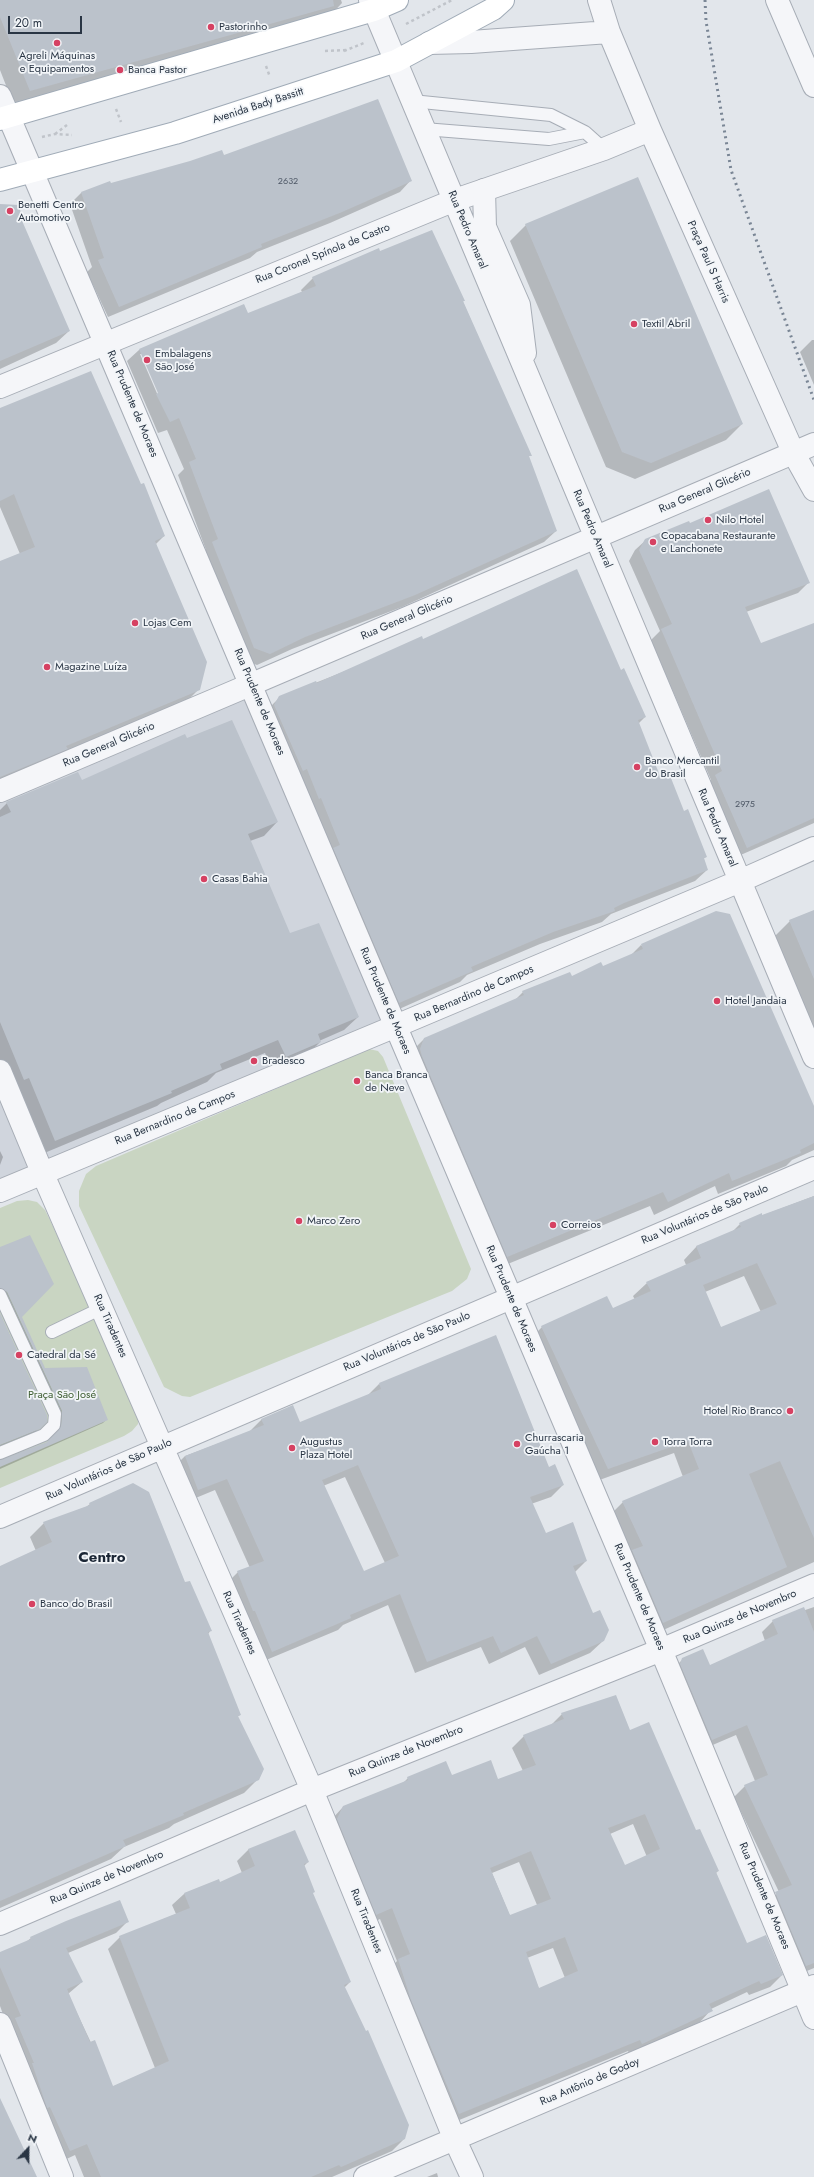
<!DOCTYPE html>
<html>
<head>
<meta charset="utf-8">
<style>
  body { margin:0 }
  #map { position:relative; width:814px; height:2177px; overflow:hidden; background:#e2e6eb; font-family:Jost,sans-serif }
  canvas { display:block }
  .north { position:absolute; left:8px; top:2129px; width:40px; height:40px; -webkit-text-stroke:3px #f2f5f8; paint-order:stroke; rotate:22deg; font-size:11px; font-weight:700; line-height:16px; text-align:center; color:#293544 }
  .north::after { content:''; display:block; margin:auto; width:14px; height:18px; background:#293544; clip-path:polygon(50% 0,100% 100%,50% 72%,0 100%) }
  .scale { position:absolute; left:8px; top:16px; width:74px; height:18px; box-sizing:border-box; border:2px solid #293544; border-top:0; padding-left:5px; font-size:12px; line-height:14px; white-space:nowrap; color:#293544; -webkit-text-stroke:3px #f2f5f8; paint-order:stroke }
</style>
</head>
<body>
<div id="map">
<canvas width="814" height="2177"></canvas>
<div class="north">N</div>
<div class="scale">20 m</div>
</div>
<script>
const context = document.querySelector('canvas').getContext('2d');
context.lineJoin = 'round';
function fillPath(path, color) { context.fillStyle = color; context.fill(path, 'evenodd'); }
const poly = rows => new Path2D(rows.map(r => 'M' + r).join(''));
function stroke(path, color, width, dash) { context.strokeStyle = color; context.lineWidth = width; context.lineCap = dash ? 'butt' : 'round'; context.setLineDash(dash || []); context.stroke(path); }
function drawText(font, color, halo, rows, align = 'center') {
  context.font = font + ' Jost,sans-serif'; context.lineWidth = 3.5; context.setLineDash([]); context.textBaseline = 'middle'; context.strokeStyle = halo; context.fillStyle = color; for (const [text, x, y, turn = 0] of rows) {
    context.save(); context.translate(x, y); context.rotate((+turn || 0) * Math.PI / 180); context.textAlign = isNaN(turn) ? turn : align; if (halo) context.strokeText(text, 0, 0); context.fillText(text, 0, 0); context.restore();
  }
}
fillPath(poly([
  [251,690,389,1019,0,1187,0,798]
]), '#d0d5dd');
fillPath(poly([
  [369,1049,378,1051,383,1057,471,1269,467,1279,452,1291,190,1397,182,1396,164,1387,79,1206,79,1191,86,1174,96,1166],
  [28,1200,37,1202,45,1210,50,1220,138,1413,138,1424,132,1431,124,1436,0,1488,0,1208,17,1201]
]), '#c9d5c2');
fillPath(poly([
  [0,0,341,0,342,3,327,19,14,106,0,70],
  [224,157,411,180,400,192,330,223,257,252,250,258,108,317,87,272,92,267,70,204,81,193,110,183,111,184],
  [0,205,22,223,69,331,56,343,0,369],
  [526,225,742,424,726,440,635,479,606,467,510,241],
  [380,252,464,300,463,302,530,455,528,457,556,531,544,542,402,607,292,649,257,665,243,660,201,555,206,550,178,475,184,469,167,430,158,433,127,361,139,350,244,305,248,315,302,292,301,290,313,278],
  [140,354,142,354,161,397,159,398],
  [812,340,814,340,814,385,800,352],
  [0,409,164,536,156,544,199,689,185,703,0,784,0,562,20,554,0,507],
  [646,540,809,582,798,593,746,612,760,645,814,624,814,823,736,857,705,786,711,780,651,640,660,631,629,561,635,550],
  [423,640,620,671,645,717,638,724,660,778,684,812,706,857,703,859,707,870,695,881,611,914,602,922,540,944,467,975,460,982,388,1014,268,709,280,697],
  [186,740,277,822,264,836,250,841,289,935,358,1017,344,1030,319,1041,320,1042,306,1056,272,1070,265,1053,216,1073,207,1082,161,1103,157,1106,42,1154,0,1068,0,810,7,803,81,781],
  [814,911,814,1032,774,937,790,921],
  [641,945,814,1107,814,1150,792,1160,786,1166,718,1194,715,1186,654,1215,650,1206,493,1270,410,1053,424,1039,515,1000,523,992,602,967,630,956],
  [0,1151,3,1157,0,1165],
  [814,1196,814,1562,650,1636,610,1515,623,1502,683,1477,674,1453,594,1482,529,1340,542,1327,613,1310,635,1300,633,1296,647,1283,686,1265,684,1260,697,1246,732,1232,740,1224],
  [744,1276,761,1312,721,1328,705,1292],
  [0,1248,20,1317,44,1369,107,1419,103,1423,0,1469,0,1461,47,1443,56,1435,59,1419,0,1294],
  [0,1315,46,1421,35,1432,0,1447],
  [379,1384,548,1468,563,1485,551,1497,531,1504,545,1534,586,1561,575,1572,603,1641,590,1653,539,1675,525,1647,489,1664,481,1647,415,1673,388,1605,343,1625,338,1630,259,1663,226,1584,238,1572,250,1568,215,1490,186,1502,173,1468,185,1456,249,1432,262,1419,299,1424,368,1395],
  [345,1477,385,1563,363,1572,323,1486],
  [90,1504,185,1584,211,1630,208,1634,240,1715,237,1717,258,1779,244,1793,174,1824,169,1828,124,1847,111,1859,0,1908,0,1567,36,1551,30,1537,44,1523,86,1507],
  [814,1607,814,1968,795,1976,765,1904,779,1892,734,1797,745,1786,755,1781,736,1735,701,1750,672,1670,683,1659,709,1666,765,1641,762,1632,773,1621],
  [562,1714,630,1731,696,1831,718,1871,716,1873,746,1944,782,1975,770,1987,749,1995,747,1992,711,2009,711,2010,700,2022,630,2055,628,2051,447,2125,387,1972,397,1961,380,1919,365,1926,332,1819,343,1807,402,1784,408,1778,451,1776,498,1780,523,1771,512,1748,524,1736,551,1725],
  [633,1824,647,1857,625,1867,610,1834],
  [519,1862,537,1905,510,1916,492,1873],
  [553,1948,565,1978,539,1989,527,1958],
  [249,1849,308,1862,304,1866,312,1893,350,1982,344,1988,404,2139,392,2151,332,2177,84,2177,75,2155,58,2163,0,2006,0,1954,26,1942,31,1938,128,1921,116,1933,68,1953,82,1982,68,1994,112,2087,155,2068,108,1949,120,1937,176,1914,172,1905,184,1894,219,1883,242,1873,237,1861],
  [437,2173,438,2177,427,2177]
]), '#0003');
fillPath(poly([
  [0,0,333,0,334,6,30,91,0,17],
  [378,99,412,181,342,212,261,244,262,247,119,307,98,260,104,258,81,192,110,181,111,183,190,161,222,150,224,155],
  [638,177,743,424,651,463,622,452,525,224],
  [0,204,19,205,23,223,70,331,0,361],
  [432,230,465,301,463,301,532,456,529,456,557,531,415,595,305,637,270,654,254,648,212,542,218,539,189,462,196,459,179,418,170,422,156,394,158,393,139,349,244,304,248,313,316,286,312,277,379,248,380,251],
  [91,371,141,484,144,483,165,536,155,541,207,662,200,690,66,746,68,749,0,777,0,561,35,547,14,494,0,501,0,408],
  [769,489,810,583,745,607,761,643,814,623,814,818,747,848,715,775,722,771,661,629,672,624,639,550,645,539,689,521,690,523],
  [577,569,621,670,624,668,646,717,638,720,660,776,669,773,684,811,688,809,707,857,704,858,708,870,624,903,614,908,615,911,553,932,471,967,473,971,399,1003,333,848,340,845,321,798,319,799,307,769,303,771,274,705,279,696,316,681,317,683,422,636,423,639],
  [232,720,278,822,248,834,290,933,319,923,359,1017,318,1034,321,1042,286,1057,278,1040,220,1064,222,1069,171,1091,172,1093,55,1141,29,1078,24,1080,0,1022,0,817,11,812,6,802,78,772,82,780,185,734,187,738],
  [814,910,814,979,789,920],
  [716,911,730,914,814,1106,814,1143,800,1150,801,1153,732,1181,729,1173,668,1202,663,1192,507,1257,422,1056,420,1049,424,1038,524,995,522,991,570,972,572,976,601,962,603,966,643,949,641,944],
  [814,1196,814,1538,780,1461,749,1474,787,1567,663,1623,632,1550,643,1546,622,1501,699,1469,688,1441,608,1469,541,1326,607,1296,613,1308,651,1291,646,1282,701,1258,696,1246,741,1227,739,1223,762,1213,762,1215],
  [757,1263,777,1304,721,1327,703,1285],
  [30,1235,54,1284,22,1317,45,1368,87,1367,108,1420,0,1467,0,1460,47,1442,61,1426,62,1411,7,1292,0,1288,0,1247],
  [0,1313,47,1415,47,1422,40,1429,0,1445],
  [496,1335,549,1467,555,1464,564,1485,530,1497,546,1533,573,1522,587,1561,573,1566,593,1613,600,1610,609,1630,604,1641,551,1664,537,1636,501,1653,493,1636,427,1662,400,1594,350,1615,351,1618,272,1652,255,1611,253,1611,237,1571,264,1561,227,1479,198,1490,185,1456,264,1425,261,1419,293,1405,300,1422,381,1389,379,1383],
  [358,1465,399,1556,364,1571,322,1480],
  [133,1483,149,1492,185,1582,190,1581,212,1631,208,1632,241,1715,238,1716,264,1769,259,1780,183,1813,184,1815,123,1840,126,1846,0,1901,0,1566,52,1542,43,1522,90,1505,89,1503],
  [804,1607,814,1632,814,1963,806,1966,775,1892,792,1885,744,1785,768,1775,747,1725,712,1740,680,1664,682,1658,703,1649,710,1665,778,1634,772,1620],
  [616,1695,630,1730,649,1722,696,1830,700,1829,719,1871,716,1872,747,1943,766,1935,783,1975,761,1984,759,1981,709,2004,713,2011,642,2044,640,2040,459,2114,411,2000,398,1959,410,1954,392,1908,376,1915,337,1819,343,1806,408,1780,407,1777,446,1761,452,1775,491,1760,498,1779,536,1765,523,1735,564,1719,561,1713],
  [645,1814,660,1849,625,1865,608,1828],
  [531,1851,551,1899,510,1915,490,1868],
  [565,1937,578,1971,539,1988,526,1952],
  [295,1830,309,1862,304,1864,315,1892,313,1893,351,1982,344,1985,366,2031,368,2030,409,2125,405,2139,341,2167,339,2165,311,2177,101,2177,87,2144,70,2151,50,2107,47,2108,32,2063,34,2063,15,2018,21,2016,0,1967,0,1952,31,1939,30,1937,66,1921,120,1900,129,1922,66,1948,83,1982,67,1989,90,2042,95,2040,113,2086,169,2061,119,1936,190,1908,184,1893,219,1879,220,1882,255,1866,248,1849],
  [0,2098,37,2177,0,2177]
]), '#bbc2cb');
const service = poly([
  [412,101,551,115,585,132],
  [424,129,549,139,585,132,604,149],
  [0,1295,55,1414,54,1425,44,1435,0,1453],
  [52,1332,102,1308]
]);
const minor = poly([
  [599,0,609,32,650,130,794,454,814,490],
  [777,0,814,86],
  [429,43,471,42,609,32],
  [0,387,455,200,604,149,650,130],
  [0,791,252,684],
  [0,1071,42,1172,312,1790,455,2140,472,2177],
  [0,1191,396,1026],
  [0,1517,814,1168],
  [0,1924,312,1790,661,1650,814,1585],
  [0,2024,62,2177],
  [365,2177,814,1986]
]);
const tertiary = poly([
  [370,0,814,1057],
  [0,96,661,1650,814,2018],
  [484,190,485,227,519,305,525,353],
  [252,684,814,444],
  [396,1026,740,881,814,848]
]);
const primary = poly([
  [0,119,374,10,397,0],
  [0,180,175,133,396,61,493,9,503,0]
]);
stroke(service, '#a7adb6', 14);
stroke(minor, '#a7adb6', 24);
stroke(tertiary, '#a7adb6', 24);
stroke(primary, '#a0abb7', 24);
stroke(poly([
  [406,24,452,0],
  [325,51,346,50],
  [344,51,364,43],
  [266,66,270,77],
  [116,109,121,122],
  [55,134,67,125],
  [42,137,55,134,72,135]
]), '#c0c4ca', 2.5, [3, 3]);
stroke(service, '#f5f6f9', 12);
stroke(minor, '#f5f6f9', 22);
stroke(tertiary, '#f5f6f9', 22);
stroke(primary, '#fff', 22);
stroke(poly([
  [705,0,706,21,731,170,814,400]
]), '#7a8695', 3, [2, 4]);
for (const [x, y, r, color] of [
  [211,27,4,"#d64162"],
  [57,43,4,"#d64162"],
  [120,70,4,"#d64162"],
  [10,211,4,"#d64162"],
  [634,324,4,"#d64162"],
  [147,360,4,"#d64162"],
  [708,520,4,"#d64162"],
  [653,542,4,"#d64162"],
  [135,623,4,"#d64162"],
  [47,667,4,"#d64162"],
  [637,767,4,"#d64162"],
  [204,879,4,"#d64162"],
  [717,1001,4,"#d64162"],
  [254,1061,4,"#d64162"],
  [357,1081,4,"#d64162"],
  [299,1221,4,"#d64162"],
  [553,1225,4,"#d64162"],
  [19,1355,4,"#d64162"],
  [790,1411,4,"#d64162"],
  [655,1442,4,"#d64162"],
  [517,1444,4,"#d64162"],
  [292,1448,4,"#d64162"],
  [32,1604,4,"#d64162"]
]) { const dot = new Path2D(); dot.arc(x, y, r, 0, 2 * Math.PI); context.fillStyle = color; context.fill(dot); stroke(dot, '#f2f5f8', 1.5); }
drawText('9px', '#4e5866', null, [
  ["2632",288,182],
  ["2975",745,805]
]);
drawText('11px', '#293544', '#f2f5f8', [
  ["Pastorinho",219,27],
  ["Agreli Máquinas",57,56,"center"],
  ["e Equipamentos",57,69,"center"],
  ["Banca Pastor",128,70],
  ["Benetti Centro",18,205],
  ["Automotivo",18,218],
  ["Textil Abril",642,324],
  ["Embalagens",155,354],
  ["São José",155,367],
  ["Nilo Hotel",716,520],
  ["Copacabana Restaurante",661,536],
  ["e Lanchonete",661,549],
  ["Lojas Cem",143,623],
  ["Magazine Luíza",55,667],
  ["Banco Mercantil",645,761],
  ["do Brasil",645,774],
  ["Casas Bahia",212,879],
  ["Hotel Jandaia",725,1001],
  ["Bradesco",262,1061],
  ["Banca Branca",365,1075],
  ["de Neve",365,1088],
  ["Marco Zero",307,1221],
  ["Correios",561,1225],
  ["Catedral da Sé",27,1355],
  ["Hotel Rio Branco",782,1411,"right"],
  ["Churrascaria",525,1438],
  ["Gaúcha 1",525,1451],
  ["Augustus",300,1442],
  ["Plaza Hotel",300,1455],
  ["Torra Torra",663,1442],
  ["Banco do Brasil",40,1604]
], 'left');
drawText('11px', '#293544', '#f2f5f8', [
  ["Avenida Bady Bassitt",258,106,-18],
  ["Rua Pedro Amaral",467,230,67],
  ["Rua Coronel Spínola de Castro",323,254,-22],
  ["Praça Paul S Harris",708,262,66],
  ["Rua Prudente de Moraes",132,404,67],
  ["Rua General Glicério",705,491,-23],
  ["Rua Pedro Amaral",592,529,67],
  ["Rua General Glicério",407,618,-23],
  ["Rua Prudente de Moraes",259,702,67],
  ["Rua General Glicério",109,745,-23],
  ["Rua Pedro Amaral",717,828,67],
  ["Rua Bernardino de Campos",474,994,-23],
  ["Rua Prudente de Moraes",385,1001,67],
  ["Rua Bernardino de Campos",175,1118,-22],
  ["Rua Voluntários de São Paulo",705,1215,-23],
  ["Rua Prudente de Moraes",511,1299,67],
  ["Rua Tiradentes",110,1326,66],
  ["Rua Voluntários de São Paulo",407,1342,-23],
  ["Rua Voluntários de São Paulo",109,1470,-24],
  ["Rua Prudente de Moraes",639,1597,67],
  ["Rua Quinze de Novembro",740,1617,-23],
  ["Rua Tiradentes",239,1623,66],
  ["Rua Quinze de Novembro",406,1752,-22],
  ["Rua Quinze de Novembro",107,1878,-23],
  ["Rua Prudente de Moraes",764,1896,67],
  ["Rua Tiradentes",366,1921,68],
  ["Rua Antônio de Godoy",590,2082,-23]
]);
drawText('11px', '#416035', '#f2f5f8', [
  ["Praça São José",62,1395]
]);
drawText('bold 15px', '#1b2635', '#f2f5f8', [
  ["Centro",102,1558]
]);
</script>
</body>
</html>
